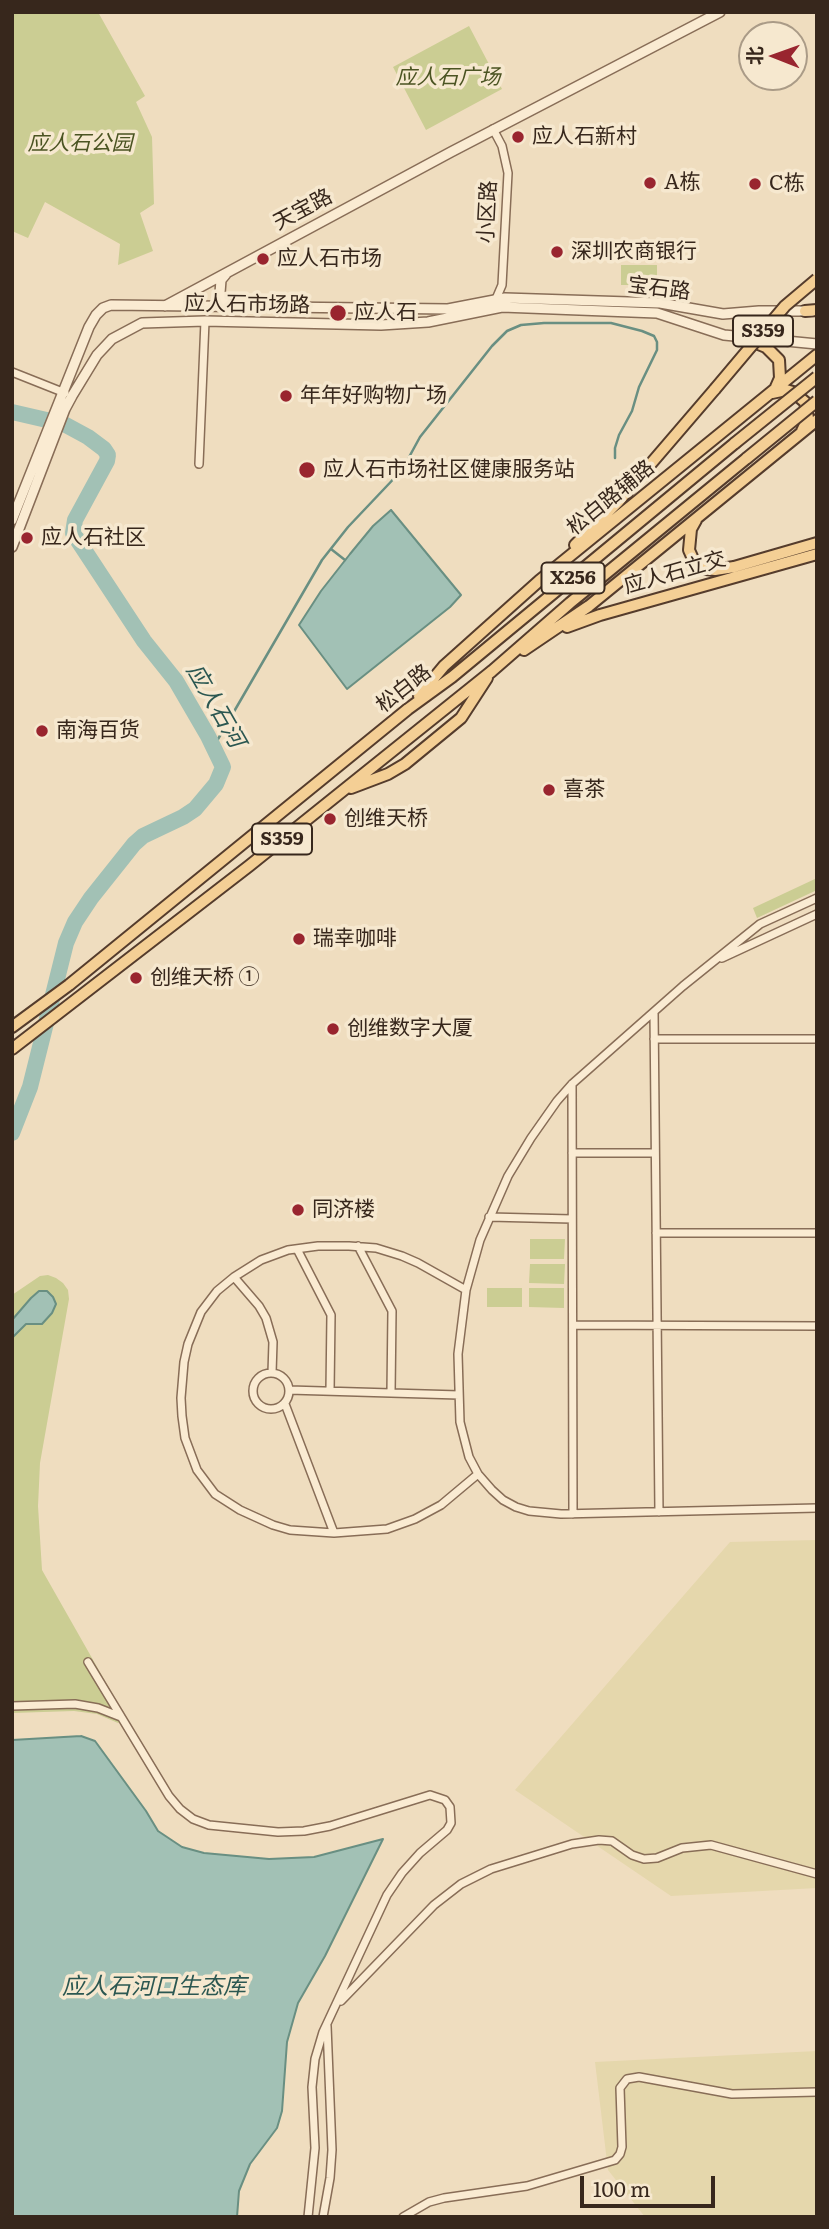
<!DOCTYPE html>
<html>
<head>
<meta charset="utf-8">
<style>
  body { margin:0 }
  #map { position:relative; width:829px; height:2229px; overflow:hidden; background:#efddbf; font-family:Literata,"Noto Sans SC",serif }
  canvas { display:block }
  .frame { position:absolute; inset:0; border:14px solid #37271c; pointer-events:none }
  .north { position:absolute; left:738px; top:21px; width:70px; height:70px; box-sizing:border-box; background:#f6e8cf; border:2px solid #aa9b87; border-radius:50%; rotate:271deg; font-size:19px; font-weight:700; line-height:28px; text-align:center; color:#37271c }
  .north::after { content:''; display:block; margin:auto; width:24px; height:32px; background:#99252f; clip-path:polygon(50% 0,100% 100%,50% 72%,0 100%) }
  .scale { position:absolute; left:580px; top:2176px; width:135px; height:32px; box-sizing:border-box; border:4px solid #37271c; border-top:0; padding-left:9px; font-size:21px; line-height:24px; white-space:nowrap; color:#37271c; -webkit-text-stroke:5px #f6e8cf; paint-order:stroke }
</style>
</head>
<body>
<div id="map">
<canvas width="829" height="2229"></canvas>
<div class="frame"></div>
<div class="north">北</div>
<div class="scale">100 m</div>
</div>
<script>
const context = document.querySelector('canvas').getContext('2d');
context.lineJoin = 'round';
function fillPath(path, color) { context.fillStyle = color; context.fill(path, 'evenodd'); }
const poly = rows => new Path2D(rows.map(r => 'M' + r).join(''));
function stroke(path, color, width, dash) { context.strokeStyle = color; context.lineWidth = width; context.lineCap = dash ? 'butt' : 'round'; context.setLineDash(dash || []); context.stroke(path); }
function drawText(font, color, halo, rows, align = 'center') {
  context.font = font + ' Literata,"Noto Sans SC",serif'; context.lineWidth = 7; context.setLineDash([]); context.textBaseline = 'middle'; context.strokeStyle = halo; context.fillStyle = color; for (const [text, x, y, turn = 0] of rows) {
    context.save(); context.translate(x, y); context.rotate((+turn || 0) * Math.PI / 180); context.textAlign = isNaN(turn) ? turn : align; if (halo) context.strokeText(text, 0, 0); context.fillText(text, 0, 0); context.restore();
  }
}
fillPath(poly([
  [817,1540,817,1888,671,1896,515,1790,730,1542],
  [817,2051,817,2217,645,2217,608,2170,595,2062]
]), '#e5d7ac');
fillPath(poly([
  [12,12,98,12,145,96,136,102,152,137,154,204,140,213,153,251,118,265,120,244,45,202,28,238,12,231],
  [469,26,502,89,426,130,393,67],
  [621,265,657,265,657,285,621,285],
  [817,878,817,890,757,918,753,908],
  [530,1239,565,1239,564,1259,530,1259],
  [530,1264,565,1264,564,1284,529,1283],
  [48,1275,56,1278,63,1283,68,1290,69,1299,40,1463,38,1506,42,1570,126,1718,118,1723,97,1714,74,1711,12,1713,12,1295,40,1276],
  [487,1288,522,1288,522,1307,487,1307],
  [529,1288,564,1288,564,1308,529,1307]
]), '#cbcd93');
const water = poly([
  [391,510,461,595,450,607,347,689,299,625,321,591,350,554,373,526,391,510],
  [39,1291,47,1291,53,1297,56,1304,52,1313,42,1324,26,1324,12,1338,12,1320,31,1298,39,1291],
  [81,1736,95,1741,146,1811,158,1831,182,1847,204,1853,269,1859,314,1857,383,1839,325,1956,298,2003,287,2042,282,2111,277,2128,250,2164,239,2191,237,2217,12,2217,12,1740,81,1736]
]);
fillPath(water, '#a2c1b5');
stroke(water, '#698f82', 2);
stroke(poly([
  [331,549,345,560],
  [214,746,322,560,348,527,402,470,420,437,492,346,507,331,521,325,544,323,611,323,642,331,654,336,657,342,657,350,639,387,632,411,619,435,615,448,615,458]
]), '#698f82', 2.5);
stroke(poly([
  [12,412,64,424,88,437,104,449,108,455,107,461,75,520,73,533,144,641,176,681,208,736,223,767,216,784,195,809,183,817,143,836,134,844,91,898,75,922,66,943,30,1087,12,1133]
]), '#a2c1b5', 16);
const minor = poly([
  [493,129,502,146,508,173,502,285,496,299],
  [12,372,65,393],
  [199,464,205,321],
  [817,898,760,924,683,986,572,1084,557,1101,531,1138,508,1176,480,1240,466,1290,458,1354,460,1422,469,1457,478,1474,492,1490,503,1500,516,1507,529,1511,561,1514,817,1508],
  [722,958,817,914],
  [654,1012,659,1512],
  [654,1039,817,1039],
  [572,1084,573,1514],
  [572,1153,655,1153],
  [489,1217,572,1219],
  [656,1233,817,1233],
  [358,1246,392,1311,391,1393],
  [297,1249,331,1315,330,1391],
  [234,1277,259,1306,266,1318,273,1342,272,1373],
  [466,1290,418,1263,402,1256,376,1248,349,1246,318,1246,288,1250,261,1260,234,1277,217,1291,201,1312,188,1344,184,1362,181,1398,182,1416,185,1438,197,1470,215,1494,240,1510,273,1525,290,1530,334,1533,387,1529,415,1519,441,1505,478,1474],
  [573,1325,817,1326],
  '253 1391a18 18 0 1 1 36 0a18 18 0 1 1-36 0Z',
  [289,1390,459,1395],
  [285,1404,334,1533],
  [88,1662,169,1796,180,1809,193,1819,209,1825,278,1832,304,1831,330,1826,430,1795,445,1800,450,1807,451,1823,447,1830,420,1853,402,1873,387,1895,323,2032,315,2059,312,2087,315,2148,308,2217],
  [12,1706,75,1704,98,1708,121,1717],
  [341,2001,434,1905,461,1884,491,1869,572,1844,599,1840,612,1841,632,1855,644,1859,657,1858,682,1848,711,1845,817,1874],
  [323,2217,330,2178,332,2150,327,2026],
  [403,2217,429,2202,444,2198,527,2186,615,2160,620,2154,622,2147,620,2088,627,2079,639,2077,732,2094,817,2092]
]);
const tertiary = poly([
  [226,274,221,280,220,293,227,303,235,307],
  [165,306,451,152,720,12],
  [12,520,89,327,96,315,103,308,111,305,448,309,505,298,660,303,723,314,759,311,812,311],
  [12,547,65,409,72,396,97,355,112,339,142,323,205,321,381,325,428,322,502,307,657,313,724,335,817,344]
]);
const primary = poly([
  [805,311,817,310],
  [744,338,766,347,779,360,780,378,776,387],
  [772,393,786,390,793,392,805,402,808,418,802,431],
  [696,520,691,529,689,550,693,559,706,569,715,570,734,567,817,543],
  [575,545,618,502,715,389],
  [567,627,600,615,817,554],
  [524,650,589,606,817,420],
  [419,696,444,666,539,581,817,355],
  [351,788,388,774,405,764,461,718,487,678],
  [12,1027,69,985,408,709,452,677,735,443],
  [12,1049,249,866,492,671,570,603,747,458]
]);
stroke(minor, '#886d57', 10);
stroke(tertiary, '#886d57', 12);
stroke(primary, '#553c2c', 14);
stroke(minor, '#faebd2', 7);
stroke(tertiary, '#faebd2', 9);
stroke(primary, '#f4cf95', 10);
const primaryBridge = poly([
  [715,389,785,306,817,279],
  [735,443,817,377],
  [747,458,817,401]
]);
stroke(primaryBridge, '#553c2c', 14, []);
stroke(primaryBridge, '#f4cf95', 10);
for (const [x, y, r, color] of [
  [518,137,7,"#99252f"],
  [650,183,7,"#99252f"],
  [755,184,7,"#99252f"],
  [557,252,7,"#99252f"],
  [263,259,7,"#99252f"],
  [338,313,9,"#99252f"],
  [286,396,7,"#99252f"],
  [307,470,9,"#99252f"],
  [27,538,7,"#99252f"],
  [42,731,7,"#99252f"],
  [549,790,7,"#99252f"],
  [330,819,7,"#99252f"],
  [299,939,7,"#99252f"],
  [136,978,7,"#99252f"],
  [333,1029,7,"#99252f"],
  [298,1210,7,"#99252f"]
]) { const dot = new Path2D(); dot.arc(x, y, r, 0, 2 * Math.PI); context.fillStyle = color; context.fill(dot); stroke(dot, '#f6e8cf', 2.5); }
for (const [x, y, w] of [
  [763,331,60],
  [573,578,63],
  [282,839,60]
]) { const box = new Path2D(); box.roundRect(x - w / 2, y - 15.5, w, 31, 5); context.fillStyle = '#f6e8cf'; context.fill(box); stroke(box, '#37271c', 2); }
drawText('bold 19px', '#37271c', null, [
  ["S359",763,331],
  ["X256",573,578],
  ["S359",282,839]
]);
drawText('italic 21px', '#4b5422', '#f6e8cf', [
  ["应人石广场",448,78],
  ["应人石公园",80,144]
]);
drawText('21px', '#37271c', '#f6e8cf', [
  ["应人石新村",532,137],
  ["A栋",664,183],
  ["C栋",769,184],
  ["深圳农商银行",571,252],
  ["应人石市场",277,259],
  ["应人石",354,313],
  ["年年好购物广场",300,396],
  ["应人石市场社区健康服务站",323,470],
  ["应人石社区",41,538],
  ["南海百货",56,731],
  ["喜茶",563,790],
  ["创维天桥",344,819],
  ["瑞幸咖啡",313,939],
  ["创维天桥 ①",150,978],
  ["创维数字大厦",347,1029],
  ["同济楼",312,1210]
], 'left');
drawText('21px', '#37271c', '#f6e8cf', [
  ["天宝路",303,210,-28],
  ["小区路",488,212,-87],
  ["宝石路",659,289,7],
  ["应人石市场路",247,305,1],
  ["松白路辅路",611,498,-39],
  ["应人石立交",675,573,-16],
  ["松白路",404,689,-38]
]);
drawText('italic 23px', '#2b5751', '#f6e8cf', [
  ["应人石河",215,706,60],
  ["应人石河口生态库",154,1987]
]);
</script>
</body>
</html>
